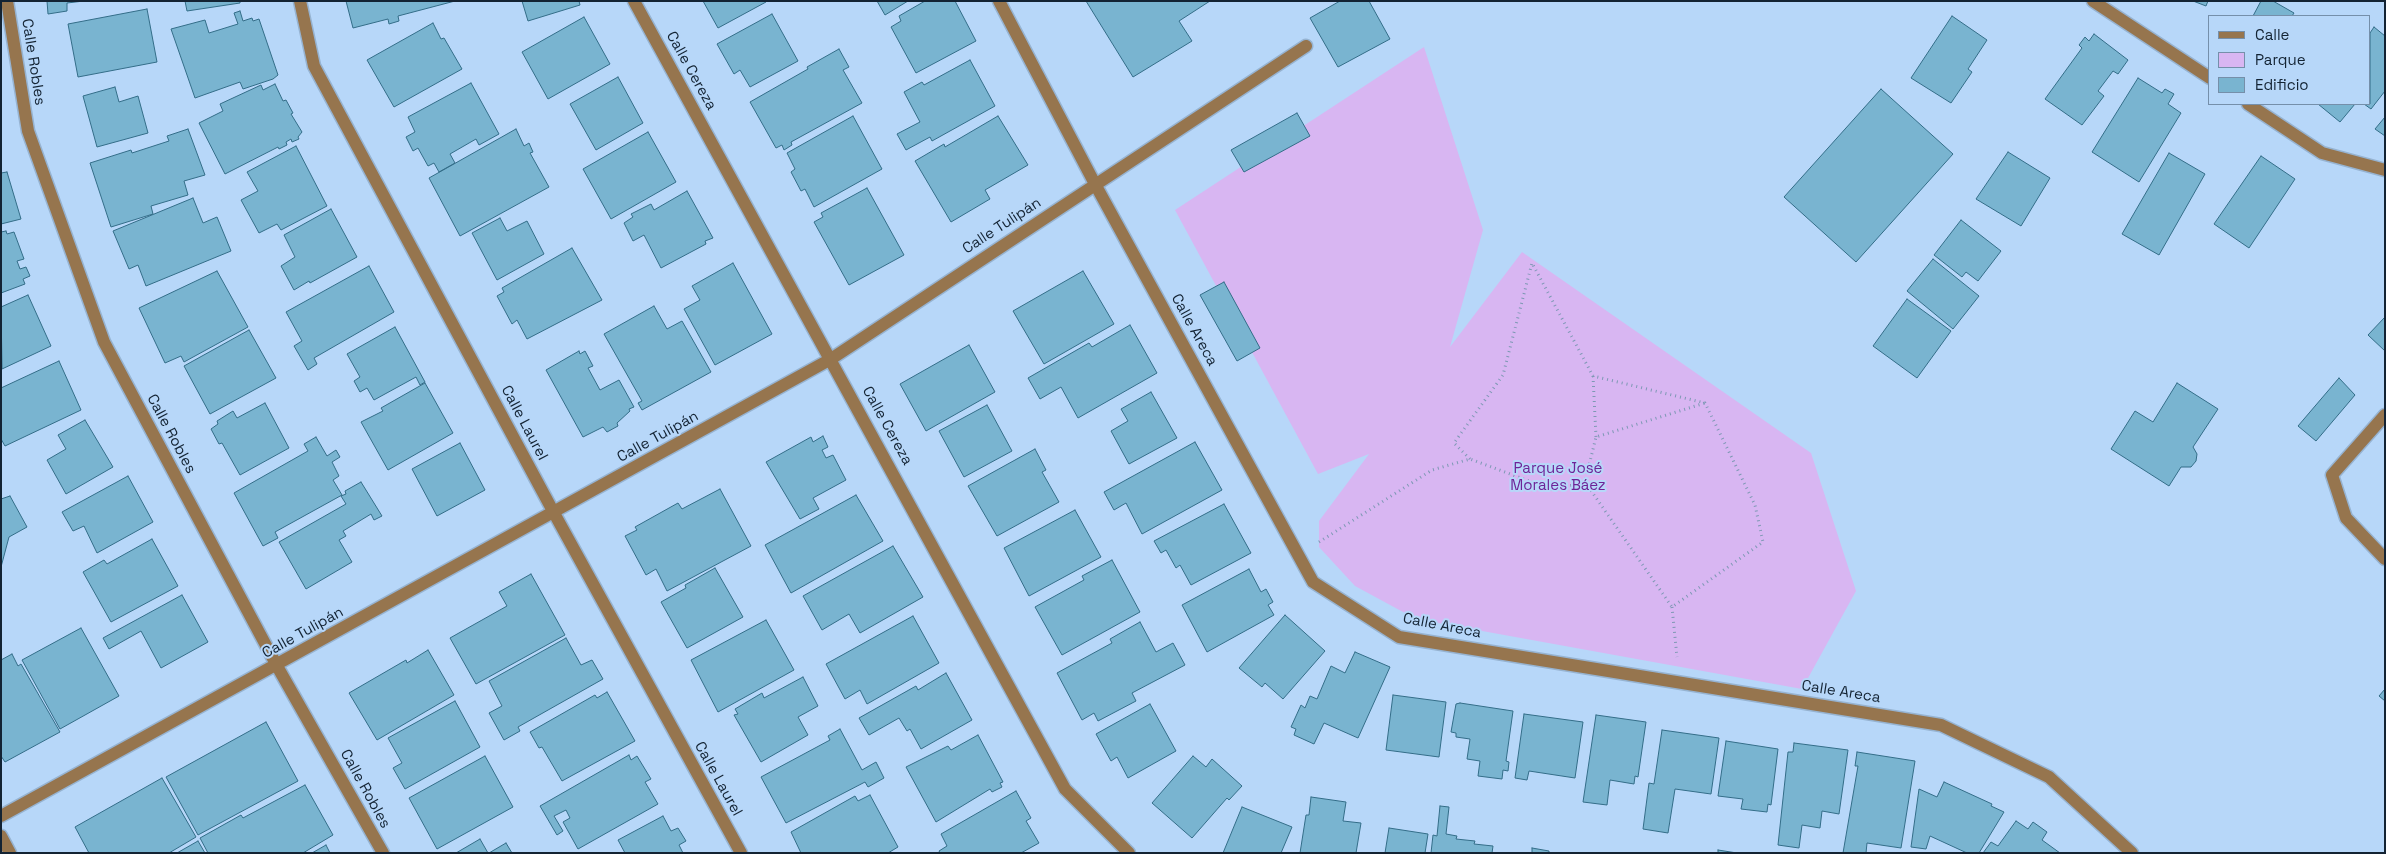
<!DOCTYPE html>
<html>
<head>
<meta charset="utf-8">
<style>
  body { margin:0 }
  #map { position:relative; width:2386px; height:854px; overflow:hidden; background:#b7d7f9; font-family:"Space Grotesk",sans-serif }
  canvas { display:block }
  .frame { position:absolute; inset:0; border:2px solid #132333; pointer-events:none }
  .legend { position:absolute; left:2208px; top:15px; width:162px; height:90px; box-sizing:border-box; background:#b7d7f9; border:1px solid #758faa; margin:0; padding:6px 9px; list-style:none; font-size:15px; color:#132333 }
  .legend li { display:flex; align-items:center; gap:10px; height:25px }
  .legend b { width:25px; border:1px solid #758faa }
</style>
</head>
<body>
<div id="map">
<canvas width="2386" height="854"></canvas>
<div class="frame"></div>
<ul class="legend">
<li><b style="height:6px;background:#96754e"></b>Calle</li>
<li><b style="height:14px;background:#d8b6f2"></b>Parque</li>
<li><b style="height:14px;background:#79b4d0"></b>Edificio</li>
</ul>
</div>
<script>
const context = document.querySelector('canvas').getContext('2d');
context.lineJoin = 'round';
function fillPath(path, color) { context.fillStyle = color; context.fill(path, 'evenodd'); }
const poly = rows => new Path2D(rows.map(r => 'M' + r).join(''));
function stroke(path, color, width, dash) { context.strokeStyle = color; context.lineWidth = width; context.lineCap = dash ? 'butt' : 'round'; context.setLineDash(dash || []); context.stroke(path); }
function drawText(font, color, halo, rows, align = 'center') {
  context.font = font + ' "Space Grotesk",sans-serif'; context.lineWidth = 4; context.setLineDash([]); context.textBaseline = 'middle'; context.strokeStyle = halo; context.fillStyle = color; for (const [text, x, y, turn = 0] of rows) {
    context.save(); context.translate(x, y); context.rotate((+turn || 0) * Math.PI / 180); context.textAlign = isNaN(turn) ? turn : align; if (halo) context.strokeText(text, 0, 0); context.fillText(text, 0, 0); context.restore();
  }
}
fillPath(poly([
  [1424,47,1483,230,1450,347,1522,252,1811,453,1856,591,1802,689,1416,619,1355,586,1319,547,1319,521,1369,454,1318,474,1175,210]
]), '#d8b6f2');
const building = poly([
  [47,1,84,1,67,3,67,11,48,14,47,1],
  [185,1,240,1,240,3,187,11,185,1],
  [346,1,455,1,398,16,399,21,389,24,388,19,353,28,346,1],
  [522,1,579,1,580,5,528,21,522,1],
  [703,1,766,1,766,2,718,28,703,1],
  [877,1,908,1,885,15,877,1],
  [925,1,955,1,976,41,916,73,891,27,901,21,899,16,925,1],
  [1086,1,1210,1,1179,21,1192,41,1133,77,1086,1],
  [1340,1,1369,1,1390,39,1338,67,1310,18,1340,1],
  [2193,1,2208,1,2206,6,2193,1],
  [2261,1,2273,1,2294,13,2292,16,2253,16,2261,1],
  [147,9,157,62,78,77,68,24,147,9],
  [240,11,243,21,252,18,253,21,259,19,278,75,273,79,243,89,240,82,195,98,171,29,205,20,209,33,238,24,234,13,240,11],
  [772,14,798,61,750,87,740,70,734,74,717,44,772,14],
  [1952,16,1987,40,1968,69,1972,72,1951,103,1911,78,1952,16],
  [584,17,610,64,548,99,522,52,584,17],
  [433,23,441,39,444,38,462,69,394,107,367,60,433,23],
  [2374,27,2385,36,2385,91,2371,109,2364,104,2370,104,2370,33,2374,27],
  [2094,34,2128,60,2118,74,2113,71,2098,91,2104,96,2082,125,2045,99,2082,48,2079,45,2085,37,2089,41,2094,34],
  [839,49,849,67,843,70,862,103,791,142,792,145,784,150,782,145,776,148,750,102,808,69,807,67,839,49],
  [970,60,995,106,932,141,930,137,906,150,897,134,920,122,904,92,922,82,924,85,970,60],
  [618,77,643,123,596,150,570,104,618,77],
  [2138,78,2162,93,2165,89,2174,94,2168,104,2181,113,2139,182,2092,152,2138,78],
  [471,83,499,134,479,145,476,139,450,154,455,163,439,172,434,163,428,166,418,148,413,151,406,137,415,132,408,117,471,83],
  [275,84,283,101,286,100,293,113,291,114,302,132,298,137,299,139,292,142,291,139,286,142,287,145,279,149,278,147,225,174,199,123,223,111,220,104,261,85,263,90,275,84],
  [115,87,119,102,138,96,148,133,97,147,83,96,115,87],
  [1881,89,1953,154,1856,262,1784,197,1881,89],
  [2318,104,2355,104,2340,122,2318,104],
  [1297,113,1310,136,1244,172,1231,150,1297,113],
  [853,116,882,169,814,207,805,189,801,191,791,172,795,169,787,153,853,116],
  [998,116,1028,165,985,190,990,199,951,222,915,161,944,144,945,147,998,116],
  [2385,117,2385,136,2375,129,2385,117],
  [188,129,205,175,184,181,188,195,151,206,153,214,111,227,90,163,131,150,132,153,169,141,167,136,188,129],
  [516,129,524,146,529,143,533,152,530,153,549,187,460,236,429,178,516,129],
  [648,132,676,182,611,219,583,169,648,132],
  [296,146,327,206,281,230,277,224,259,233,241,200,258,191,247,172,296,146],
  [2008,152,2050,178,2021,226,1976,199,2008,152],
  [2169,153,2205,174,2159,255,2122,234,2169,153],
  [2261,156,2295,179,2249,248,2214,224,2261,156],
  [7,172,21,219,1,224,1,173,7,172],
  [867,188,904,255,849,285,814,222,823,217,821,213,867,188],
  [687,191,713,238,705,241,706,244,661,268,644,235,633,241,624,223,633,217,631,214,651,204,654,210,687,191],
  [193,198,203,223,217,217,231,251,146,286,138,265,129,269,113,231,193,198],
  [331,209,357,257,310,283,309,281,294,290,281,266,295,257,284,235,331,209],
  [500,218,507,231,527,221,544,254,497,280,472,233,500,218],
  [1961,220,2001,251,1978,281,1966,272,1962,277,1934,255,1961,220],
  [6,231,7,234,14,232,24,259,17,261,20,269,26,267,30,276,23,279,25,284,1,293,1,232,6,231],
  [572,248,602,300,527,339,517,320,512,324,497,296,504,292,502,288,572,248],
  [1933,259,1979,296,1953,329,1907,291,1933,259],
  [733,263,772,334,715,365,684,309,700,300,692,286,733,263],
  [369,266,394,312,314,358,317,364,308,370,294,346,302,341,286,312,369,266],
  [217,271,248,327,184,362,181,356,165,363,139,308,217,271],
  [1083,271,1114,324,1044,364,1013,311,1083,271],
  [1224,282,1260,348,1237,361,1200,295,1224,282],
  [28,295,51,346,2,369,1,307,28,295],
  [1907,299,1951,331,1917,378,1873,346,1907,299],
  [654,306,667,329,682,321,711,372,642,410,638,403,642,401,604,334,654,306],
  [2385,317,2385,351,2368,335,2385,317],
  [1130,325,1157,373,1078,418,1061,387,1040,399,1028,378,1089,343,1092,347,1130,325],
  [395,327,425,382,420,385,416,377,374,400,367,388,360,392,354,381,360,377,347,354,395,327],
  [249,330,276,378,210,414,184,366,249,330],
  [969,345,995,392,926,431,900,384,969,345],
  [579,351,580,354,585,351,593,366,588,368,600,390,619,380,634,407,629,409,630,411,617,423,618,426,607,432,603,427,583,437,546,370,579,351],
  [59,361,81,410,5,446,1,439,1,388,59,361],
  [2339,378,2355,395,2316,441,2298,426,2339,378],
  [425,383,453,433,388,470,361,422,383,411,381,408,425,383],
  [2177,383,2218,409,2193,447,2197,454,2196,461,2191,467,2181,467,2169,486,2111,449,2135,411,2153,422,2177,383],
  [1151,392,1177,438,1129,464,1111,431,1128,421,1121,409,1151,392],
  [265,403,289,448,240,475,222,443,219,444,211,429,218,424,217,421,233,411,237,418,265,403],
  [987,405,1012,451,964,477,939,431,987,405],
  [85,420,113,467,66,494,47,460,66,449,58,435,85,420],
  [823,436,828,447,822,450,826,458,833,455,846,480,813,498,819,509,800,519,766,462,811,437,813,442,823,436],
  [316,437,327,456,336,450,340,457,332,462,339,476,333,480,342,495,275,532,278,538,263,546,234,493,308,451,304,444,316,437],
  [1195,442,1222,490,1142,534,1126,503,1114,510,1104,492,1195,442],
  [460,443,485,490,437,516,412,469,460,443],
  [1035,449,1046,470,1042,472,1059,502,997,536,968,486,1035,449],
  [128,476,153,522,97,553,84,526,73,531,62,512,128,476],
  [361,482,382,516,374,520,371,514,343,531,346,536,339,540,352,562,306,589,279,542,346,504,341,496,346,494,345,491,361,482],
  [720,489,751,546,667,591,656,569,646,575,625,536,637,530,635,527,678,503,682,509,720,489],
  [856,495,883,541,791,593,765,545,856,495],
  [10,496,27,527,9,537,1,567,1,499,10,496],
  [1224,504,1251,553,1191,585,1180,565,1176,568,1166,550,1161,553,1154,541,1224,504],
  [1075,510,1101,557,1029,596,1004,548,1075,510],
  [152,539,178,586,111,622,83,572,104,560,107,564,152,539],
  [893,546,923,597,860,633,849,614,822,630,803,596,893,546],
  [1112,560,1140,612,1062,655,1035,607,1084,580,1082,576,1112,560],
  [715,568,743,617,687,648,661,602,686,588,685,585,715,568],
  [1249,569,1261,592,1266,589,1273,602,1268,605,1274,615,1207,652,1182,605,1249,569],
  [531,574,565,635,476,684,450,638,507,606,499,592,531,574],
  [182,595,208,642,161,668,141,631,109,649,103,638,182,595],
  [1285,615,1325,651,1283,699,1265,683,1262,687,1239,668,1285,615],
  [913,616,939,663,867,704,860,690,845,699,826,664,913,616],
  [766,620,794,670,718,712,691,660,766,620],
  [1140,622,1156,652,1173,643,1185,665,1132,693,1136,701,1098,721,1094,713,1082,720,1057,673,1112,643,1110,639,1140,622],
  [81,628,119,696,60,729,22,660,81,628],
  [566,638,581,665,592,660,603,679,518,727,520,731,504,740,489,713,502,706,489,681,566,638],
  [428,650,454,695,377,740,349,693,406,660,407,663,428,650],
  [1355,652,1390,667,1358,738,1324,723,1314,744,1294,735,1296,729,1291,727,1301,705,1305,708,1310,696,1317,699,1331,666,1345,673,1355,652],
  [12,654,18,666,21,664,60,732,5,762,1,756,1,660,12,654],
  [946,673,972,720,921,749,910,729,907,731,899,718,869,735,859,718,916,686,918,690,946,673],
  [803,677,818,706,798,717,808,735,761,762,734,715,738,714,735,709,762,693,764,698,803,677],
  [2385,689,2385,701,2379,696,2385,689],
  [607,692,635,741,562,781,542,747,539,748,530,732,595,695,597,698,607,692],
  [1393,695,1446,702,1439,757,1386,750,1393,695],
  [455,701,480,747,405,789,393,768,402,763,388,738,455,701],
  [1460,703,1513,711,1506,761,1509,762,1508,771,1503,770,1502,779,1478,776,1480,761,1467,759,1470,739,1456,737,1456,733,1451,732,1456,704,1460,703],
  [1150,704,1176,751,1128,778,1117,757,1111,761,1096,734,1150,704],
  [1524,714,1583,722,1575,778,1529,771,1527,780,1515,778,1524,714],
  [1596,715,1646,722,1638,777,1635,776,1634,784,1610,780,1607,805,1583,802,1596,715],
  [266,722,298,781,198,835,166,777,266,722],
  [840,729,862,770,876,762,884,778,868,787,865,782,786,823,761,777,830,740,828,736,840,729],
  [1662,730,1719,738,1711,794,1675,789,1668,833,1643,829,1649,783,1654,784,1662,730],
  [978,735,1003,782,1000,783,1002,787,992,792,990,789,936,822,906,767,948,746,951,750,978,735],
  [1726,741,1778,749,1771,805,1768,804,1767,812,1741,809,1743,799,1718,796,1726,741],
  [1794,743,1848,750,1839,814,1822,811,1820,828,1802,825,1799,848,1778,845,1788,752,1793,752,1794,743],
  [1857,752,1915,761,1901,848,1867,843,1866,853,1843,853,1858,766,1855,766,1857,752],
  [629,755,631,760,637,756,651,779,645,782,658,804,578,849,563,822,570,818,566,810,554,816,563,831,557,835,540,806,629,755],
  [485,756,513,807,437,849,409,798,485,756],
  [1193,756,1206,767,1212,759,1242,786,1229,800,1227,798,1192,838,1152,803,1193,756],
  [162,778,196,837,169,853,89,853,75,827,162,778],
  [1944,782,1992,804,1991,806,2004,812,1979,853,1967,853,1930,836,1926,849,1911,847,1919,789,1937,797,1944,782],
  [305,785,333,835,303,853,208,853,200,838,241,815,243,818,305,785],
  [1016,791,1031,818,1026,821,1039,843,1021,853,940,853,939,851,947,846,941,834,1016,791],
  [870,795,898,847,888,853,801,853,791,832,855,796,858,801,870,795],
  [1311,797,1346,802,1343,821,1361,823,1356,853,1300,853,1306,815,1309,815,1311,797],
  [1440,806,1449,807,1446,834,1457,836,1456,839,1475,841,1474,844,1493,846,1492,853,1431,853,1433,835,1437,836,1440,806],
  [1242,807,1292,827,1281,853,1223,853,1242,807],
  [663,816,671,831,678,828,686,841,679,845,683,853,625,853,618,840,663,816],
  [2016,821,2028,829,2033,822,2047,832,2042,840,2060,853,1983,853,1991,842,1998,846,2016,821],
  [1389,828,1428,834,1425,853,1385,853,1389,828],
  [480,839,488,853,456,853,480,839],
  [198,841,205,853,177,853,198,841],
  [506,843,512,853,489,853,506,843],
  [326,845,330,853,312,853,326,845],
  [1532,848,1549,851,1549,853,1532,853,1532,848],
  [1718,850,1737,853,1718,853,1718,850]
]);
fillPath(building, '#79b4d0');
stroke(building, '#336d88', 1);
const minor = poly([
  [7,1,28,131,104,342,277,666,383,853],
  [300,1,314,66,554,513,741,853],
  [634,1,1065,789,1129,853],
  [999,1,1095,184,1313,582,1399,637,1941,725,2049,777,2132,853],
  [2093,1,2210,78],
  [2248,104,2322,153,2385,170],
  [2385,415,2332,475,2346,518,2385,559],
  [1,816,831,359,1306,46],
  [1,836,10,853]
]);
stroke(minor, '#96b3d1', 15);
stroke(poly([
  [1593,376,1596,437],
  [1470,459,1454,443,1503,375,1532,263,1593,376,1705,403,1755,505,1763,542,1672,607,1585,482,1596,437,1705,403],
  [1319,542,1432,470,1470,459,1553,490,1585,482],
  [1672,607,1677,657]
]), '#7e98b4', 3, [1, 4]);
stroke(minor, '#96754e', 12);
drawText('15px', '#132333', '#b7d7f9', [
  ["Calle Robles",33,62,81],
  ["Calle Cereza",691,71,61],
  ["Calle Tulipán",1002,226,-33],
  ["Calle Areca",1194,330,61],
  ["Calle Laurel",524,423,62],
  ["Calle Cereza",887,426,61],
  ["Calle Robles",171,434,62],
  ["Calle Tulipán",658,437,-29],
  ["Calle Areca",1442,626,11],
  ["Calle Tulipán",303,633,-29],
  ["Calle Areca",1841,692,9],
  ["Calle Laurel",718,779,61],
  ["Calle Robles",365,789,61]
]);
drawText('15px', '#6e2397', '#b7d7f9', [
  ["Parque José",1558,469],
  ["Morales Báez",1558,486]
]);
</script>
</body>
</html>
